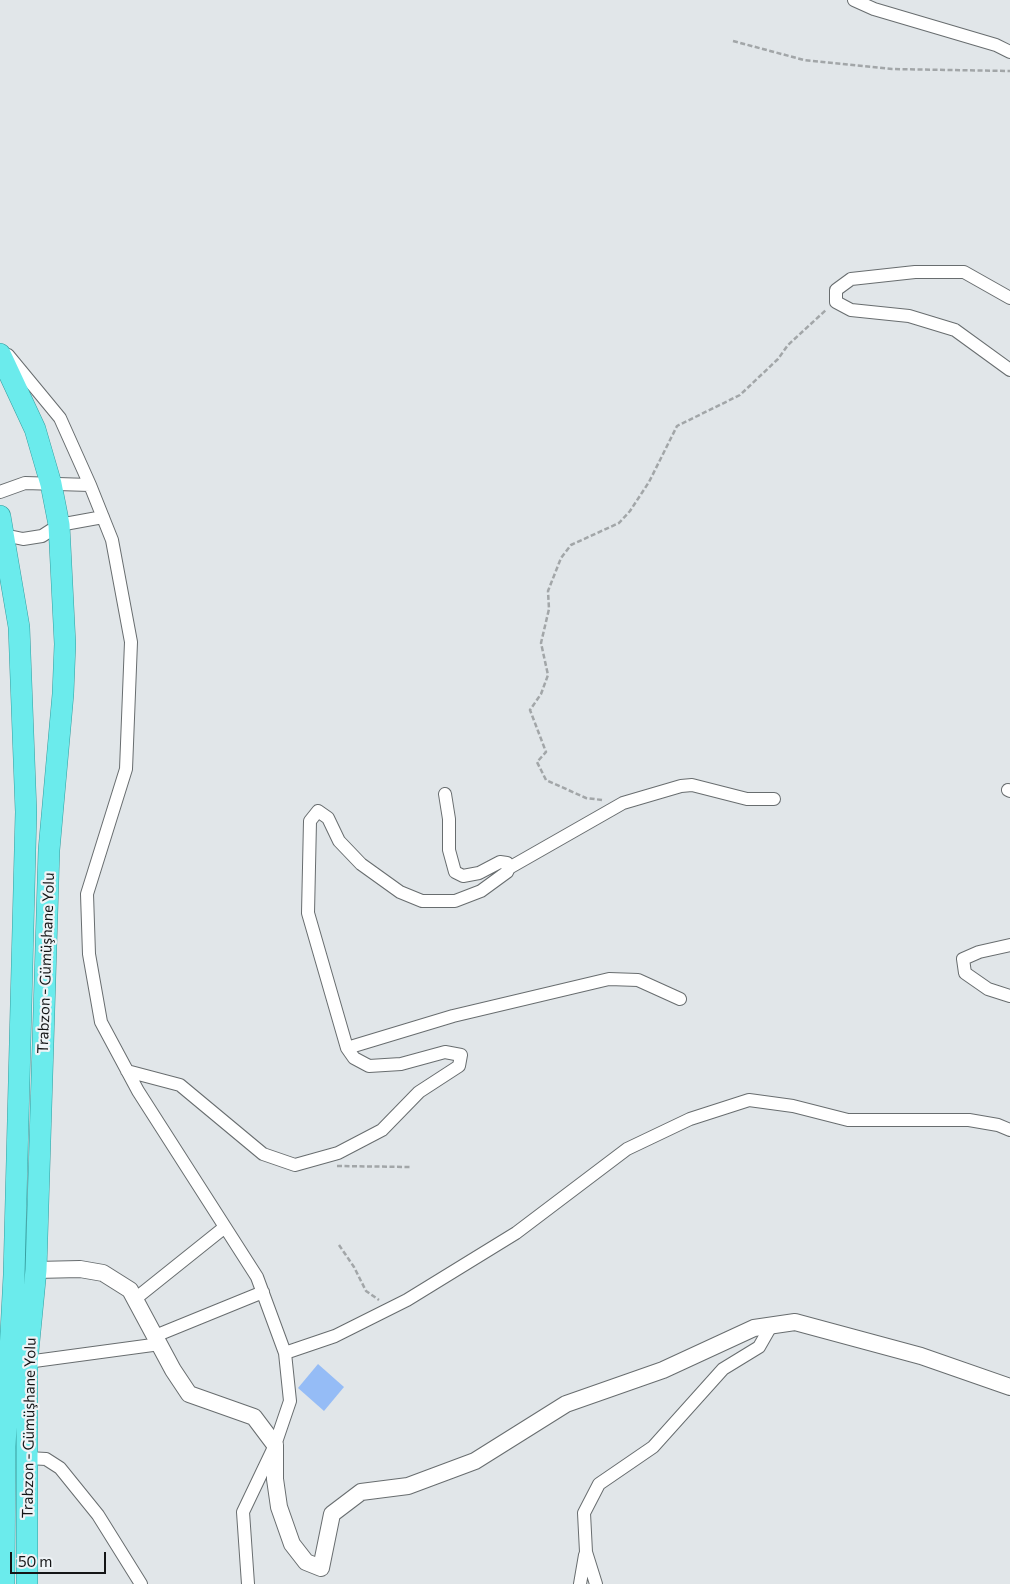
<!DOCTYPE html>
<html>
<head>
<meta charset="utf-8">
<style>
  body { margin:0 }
  #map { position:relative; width:1010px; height:1584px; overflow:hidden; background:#e1e6e9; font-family:Commissioner,sans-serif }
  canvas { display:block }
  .scale { position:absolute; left:10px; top:1552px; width:96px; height:22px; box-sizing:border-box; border:2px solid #141516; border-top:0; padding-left:6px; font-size:15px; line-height:18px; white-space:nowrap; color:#141516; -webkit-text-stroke:4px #eef3f6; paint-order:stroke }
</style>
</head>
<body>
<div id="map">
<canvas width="1010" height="1584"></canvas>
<div class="scale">50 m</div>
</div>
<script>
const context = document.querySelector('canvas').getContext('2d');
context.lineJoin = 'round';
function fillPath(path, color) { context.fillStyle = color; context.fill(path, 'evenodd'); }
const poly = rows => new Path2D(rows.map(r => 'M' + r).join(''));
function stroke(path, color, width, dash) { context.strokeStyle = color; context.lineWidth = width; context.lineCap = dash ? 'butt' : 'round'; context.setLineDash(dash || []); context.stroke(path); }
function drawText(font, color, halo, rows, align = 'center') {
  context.font = font + ' Commissioner,sans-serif'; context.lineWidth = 4.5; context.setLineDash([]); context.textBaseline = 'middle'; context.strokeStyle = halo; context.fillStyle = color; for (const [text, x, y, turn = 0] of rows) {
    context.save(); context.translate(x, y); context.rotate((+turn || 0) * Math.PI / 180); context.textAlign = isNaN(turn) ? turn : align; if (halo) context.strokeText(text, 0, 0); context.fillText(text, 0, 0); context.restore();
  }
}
fillPath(poly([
  [318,1364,344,1387,324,1411,298,1388]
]), '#95bcf6');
const minor = poly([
  [854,0,874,9,996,45,1010,52],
  [1010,298,964,272,915,272,851,279,836,290,836,302,851,310,909,316,955,330,1010,370],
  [8,355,60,418,90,485,112,540,131,642,126,769,87,894,89,954,101,1022,138,1091,257,1277,285,1353,290,1401,275,1445,243,1512,248,1584],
  [0,492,25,483,90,485],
  [4,535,23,539,42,536,59,525,103,517],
  [1008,790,1010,791],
  [509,868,623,803,681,786,692,785,747,799,774,799],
  [1010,945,979,952,963,959,965,973,988,989,1010,996],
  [347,1048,453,1016,609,979,638,980,680,999],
  [127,1071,180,1085,263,1154,295,1165,338,1153,382,1130,419,1092,459,1066,461,1055,445,1052,401,1064,369,1066,354,1058,347,1048,308,913,310,821,318,811,328,818,339,841,361,864,400,892,422,901,455,901,481,891,507,872,509,868,507,863,500,862,479,873,463,876,455,872,449,850,449,819,445,794],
  [135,1299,225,1227],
  [155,1336,263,1292],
  [285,1353,335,1336,407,1300,516,1233,627,1149,690,1119,749,1100,793,1106,848,1120,969,1120,998,1125,1010,1130],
  [27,1362,160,1344],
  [28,1458,46,1459,60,1468,98,1515,141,1584],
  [580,1584,585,1555],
  [596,1584,586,1552,584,1513,599,1484,653,1447,723,1369,759,1347,771,1326]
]);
const tertiary = poly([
  [36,1270,80,1269,103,1273,130,1290,173,1370,189,1394,254,1417,275,1445,275,1479,279,1507,292,1544,306,1562,321,1568,332,1514,361,1492,408,1486,475,1461,566,1404,663,1370,754,1328,795,1322,921,1356,1010,1387]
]);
const trunk = poly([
  [0,354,35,429,51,484,59,525,65,644,63,694,49,850,36,1270,27,1362,27,1584],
  [0,516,19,627,26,812,14,1275,5,1446,4,1584]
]);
stroke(minor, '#686d6f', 14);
stroke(tertiary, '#686d6f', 18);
stroke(trunk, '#349d9e', 22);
stroke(poly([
  [733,41,804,60,892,69,1010,71],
  [602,800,586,798,546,780,537,762,546,752,530,710,541,694,548,675,541,643,549,609,548,591,561,558,571,545,619,523,630,511,649,482,677,426,740,395,778,359,788,345,827,309],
  [337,1166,410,1167],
  [339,1245,354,1267,366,1291,379,1300]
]), '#a2a6a8', 2.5, [5, 2.5]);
stroke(minor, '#fff', 12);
stroke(tertiary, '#fff', 16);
stroke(trunk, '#6bebec', 21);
drawText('15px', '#141516', '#eef3f6', [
  ["Trabzon - Gümüşhane Yolu",46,963,-88],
  ["Trabzon - Gümüşhane Yolu",29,1428,-89]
]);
</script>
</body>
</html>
